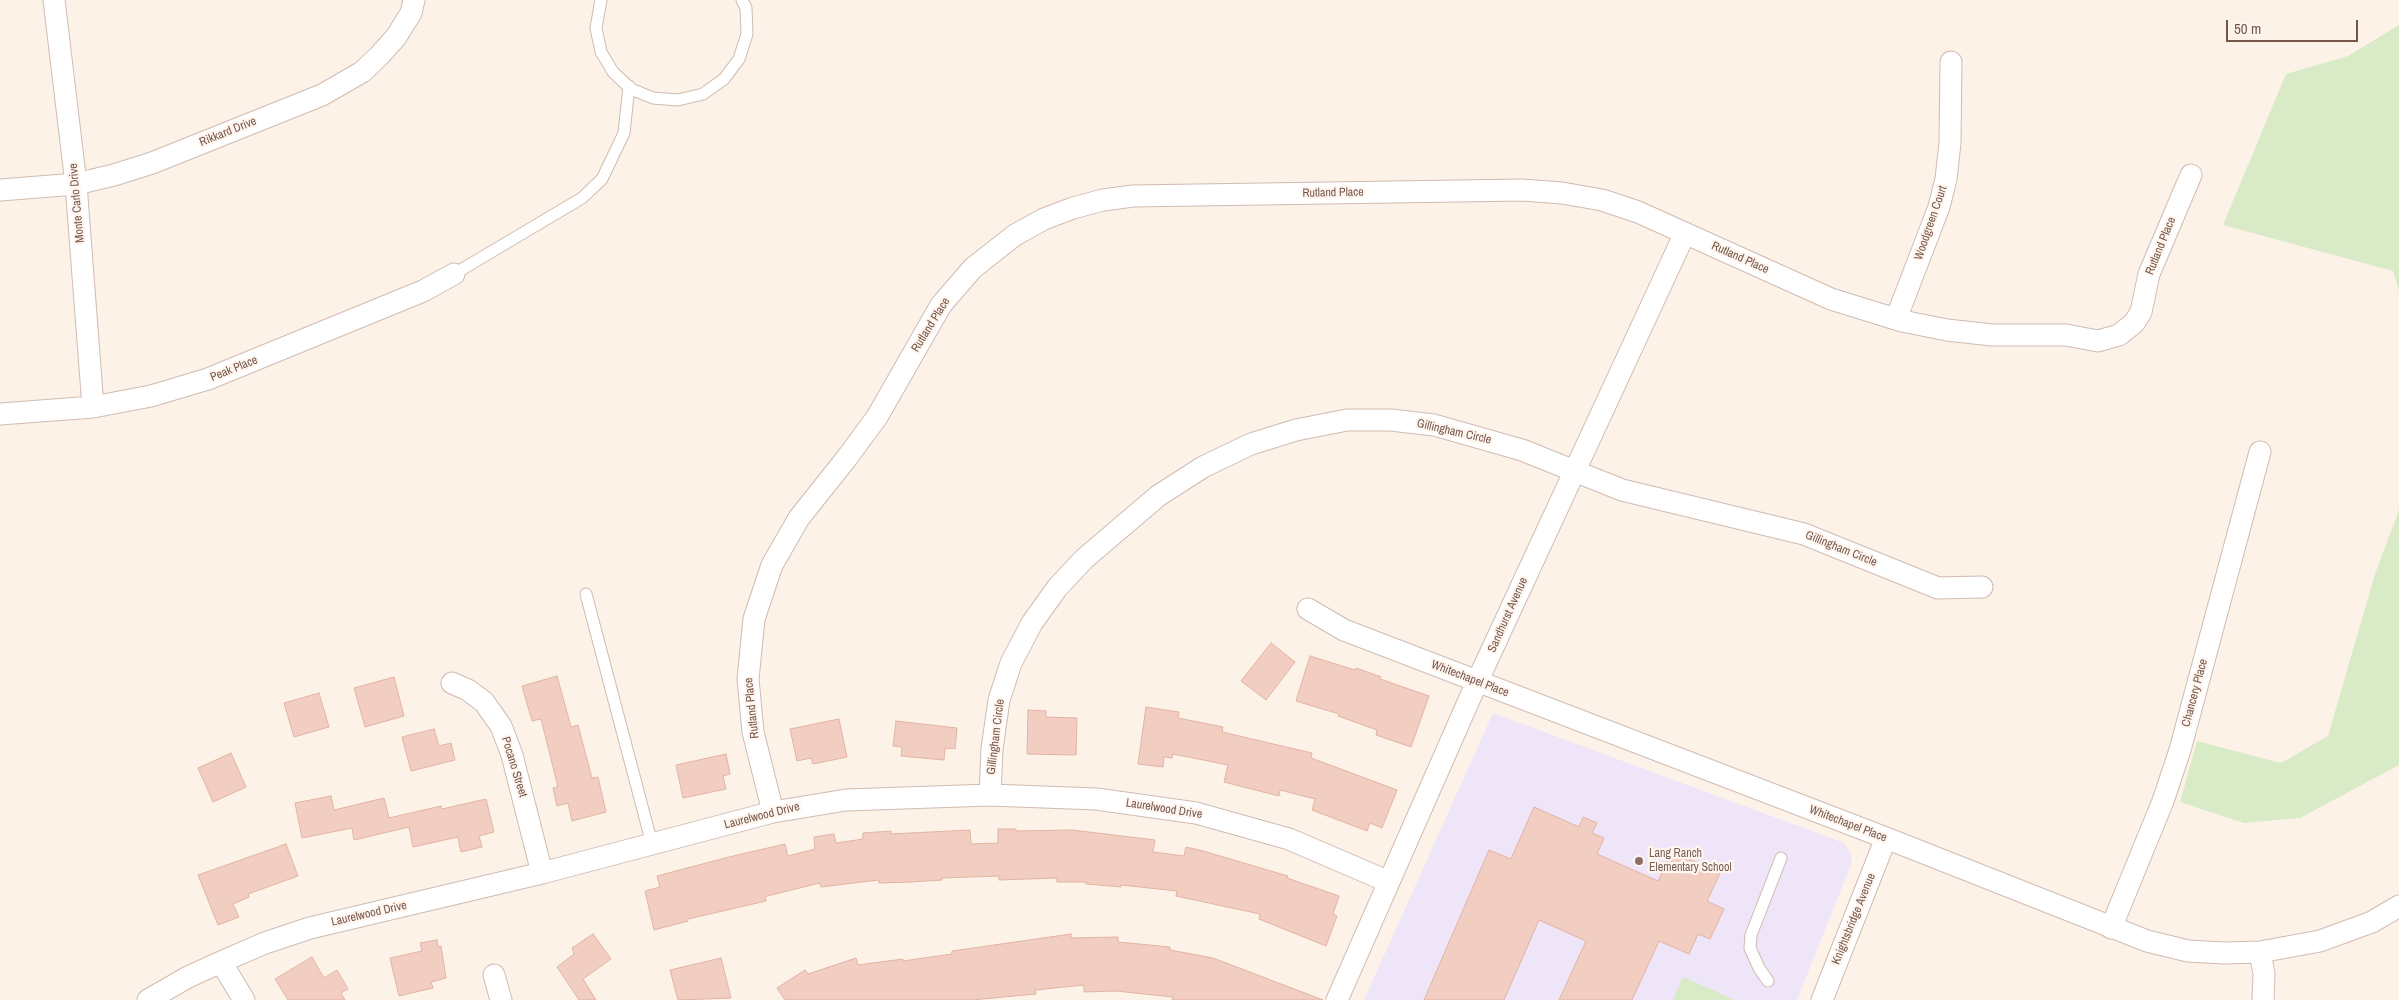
<!DOCTYPE html>
<html>
<head>
<meta charset="utf-8">
<style>
  body { margin:0 }
  #map { position:relative; width:2399px; height:1000px; overflow:hidden; background:#fcf2e8; font-family:"Archivo Narrow",sans-serif }
  canvas { display:block }
  .scale { position:absolute; left:2226px; top:20px; width:132px; height:22px; box-sizing:border-box; border:2px solid #76574c; border-top:0; padding-left:6px; font-size:15px; line-height:18px; white-space:nowrap; color:#76574c; -webkit-text-stroke:4px #fff7ef; paint-order:stroke }
</style>
</head>
<body>
<div id="map">
<canvas width="2399" height="1000"></canvas>
<div class="scale">50 m</div>
</div>
<script>
const context = document.querySelector('canvas').getContext('2d');
context.lineJoin = 'round';
function fillPath(path, color) { context.fillStyle = color; context.fill(path, 'evenodd'); }
const poly = rows => new Path2D(rows.map(r => 'M' + r).join(''));
function stroke(path, color, width, dash) { context.strokeStyle = color; context.lineWidth = width; context.lineCap = dash ? 'butt' : 'round'; context.setLineDash(dash || []); context.stroke(path); }
function drawText(font, color, halo, rows, align = 'center') {
  context.font = font + ' "Archivo Narrow",sans-serif'; context.lineWidth = 4.5; context.setLineDash([]); context.textBaseline = 'middle'; context.strokeStyle = halo; context.fillStyle = color; for (const [text, x, y, turn = 0] of rows) {
    context.save(); context.translate(x, y); context.rotate((+turn || 0) * Math.PI / 180); context.textAlign = isNaN(turn) ? turn : align; if (halo) context.strokeText(text, 0, 0); context.fillText(text, 0, 0); context.restore();
  }
}
fillPath(poly([
  [1493,713,1844,843,1852,856,1851,865,1797,1000,1364,1000]
]), '#efe5f9');
fillPath(poly([
  [2399,25,2399,290,2393,271,2223,225,2286,74,2348,56],
  [2399,510,2399,765,2300,818,2244,823,2180,802,2197,741,2281,763,2328,736,2375,574],
  [1683,977,1735,1000,1673,1000]
]), '#d9eac7');
const building = poly([
  [1271,643,1295,662,1266,700,1241,681,1271,643],
  [1310,656,1355,670,1356,668,1381,677,1380,679,1429,696,1411,747,1376,735,1377,730,1338,716,1339,714,1296,701,1310,656],
  [557,676,571,727,578,725,592,778,598,777,606,812,572,821,568,803,557,806,553,788,558,787,541,719,532,721,522,686,557,676],
  [394,677,404,716,365,727,354,688,394,677],
  [319,693,329,727,294,737,284,703,319,693],
  [1146,707,1179,712,1178,718,1223,727,1222,732,1312,753,1311,758,1397,790,1382,828,1370,823,1367,831,1312,810,1315,799,1280,790,1279,796,1224,782,1228,765,1173,754,1172,758,1164,757,1163,767,1138,764,1146,707],
  [1028,710,1046,711,1046,717,1077,718,1076,755,1027,754,1028,710],
  [839,719,847,757,813,764,811,758,797,761,790,729,839,719],
  [896,721,957,728,955,749,945,748,944,760,901,756,902,747,893,746,896,721],
  [434,729,439,746,451,743,455,760,411,771,402,737,434,729],
  [231,753,246,787,213,802,198,768,231,753],
  [726,754,730,774,723,776,726,789,683,798,676,765,726,754],
  [331,796,334,810,384,798,389,818,441,806,442,809,486,799,494,832,479,836,482,847,461,852,458,837,413,847,409,827,354,840,352,828,302,838,295,803,331,796],
  [1534,807,1579,827,1583,817,1597,823,1592,833,1604,838,1597,854,1658,881,1672,851,1720,873,1707,901,1724,909,1710,939,1698,934,1689,954,1659,941,1632,1000,1559,1000,1586,941,1539,920,1504,1000,1424,1000,1489,850,1511,859,1534,807],
  [998,829,1016,829,1016,831,1072,830,1155,840,1153,852,1184,856,1186,847,1203,851,1288,876,1287,878,1339,896,1333,914,1337,916,1326,946,1259,919,1260,914,1176,896,1177,891,1121,885,1121,887,1086,884,1086,882,1057,882,1057,878,999,880,999,876,942,878,942,880,911,882,879,883,879,880,821,887,820,883,767,896,765,897,766,901,688,919,688,921,654,930,645,891,660,887,657,876,729,857,785,844,788,856,815,849,814,837,834,834,836,843,863,839,863,833,891,831,891,834,970,830,971,844,998,843,998,829],
  [286,844,298,876,248,894,249,897,233,904,239,917,218,925,198,875,286,844],
  [593,934,611,959,583,979,596,1000,579,1000,557,967,574,954,572,948,593,934],
  [1071,934,1071,938,1118,937,1118,942,1170,947,1170,950,1213,958,1323,1000,1172,1000,1173,997,1116,991,1084,992,1084,985,1035,990,1036,994,972,1000,785,1000,777,988,805,970,808,974,856,958,858,965,903,959,903,961,952,954,952,951,1071,934],
  [437,940,438,947,441,946,446,978,431,982,433,988,399,996,390,958,422,951,420,943,437,940],
  [312,957,324,978,337,970,348,989,341,993,345,1000,288,1000,275,979,312,957],
  [721,958,731,998,678,1000,670,970,721,958]
]);
fillPath(building, '#f1cec1');
stroke(building, '#e3b3a1', 1);
const service = poly([
  [601,0,596,28,601,52,613,72,631,89,653,98,678,100,703,94,724,79,739,59,747,34,746,8,742,0],
  [454,274,582,198,602,179,624,133,629,86],
  [586,594,652,844],
  [1768,981,1759,968,1750,948,1751,935,1781,858]
]);
const minor = poly([
  [54,0,76,184,93,407],
  [0,190,76,184,114,175,152,163,322,95,362,72,379,56,396,37,411,13,414,0],
  [1896,319,1939,207,1946,179,1950,143,1951,62],
  [0,414,93,407,151,396,208,379,423,291,454,274],
  [1308,609,1344,630,1886,838,2147,941,2188,951,2224,953,2260,952,2320,941,2372,922,2399,906],
  [452,683,468,690,484,702,501,726,512,755,542,873],
  [990,795,992,749,999,700,1011,663,1032,623,1057,588,1084,559,1158,496,1203,467,1251,444,1296,430,1347,420,1391,420,1434,425,1522,450,1622,490,1804,534,1938,588,1982,587],
  [773,812,753,732,748,679,754,619,772,565,799,518,846,459,877,417,941,305,973,268,1015,235,1044,219,1073,208,1103,200,1133,196,1522,190,1562,193,1602,200,1638,212,1831,299,1902,321,1947,330,1992,335,2066,335,2098,341,2119,335,2134,323,2141,312,2149,274,2191,175],
  [2111,928,2163,801,2180,750,2260,452],
  [2260,952,2264,974,2263,1000],
  [221,962,244,1000],
  [494,975,501,1000],
  [148,1000,188,977,221,962,265,943,310,928,542,873,773,812,846,800,990,795,1096,799,1196,813,1289,839,1389,882],
  [1337,1000,1477,682,1685,233],
  [1822,1000,1886,838]
]);
stroke(service, '#d0bbb1', 13);
stroke(minor, '#d0bbb1', 23);
stroke(service, '#fff', 11);
stroke(minor, '#fff', 21);
for (const [x, y, r, color] of [
  [1639,861,5,"#8d6e63"]
]) { const dot = new Path2D(); dot.arc(x, y, r, 0, 2 * Math.PI); context.fillStyle = color; context.fill(dot); stroke(dot, '#fff7ef', 2); }
drawText('12px', '#76574c', '#fff7ef', [
  ["Rikkard Drive",228,132,-22],
  ["Rutland Place",1333,193,-1],
  ["Monte Carlo Drive",77,203,-95],
  ["Woodgreen Court",1931,223,-71],
  ["Rutland Place",2161,246,-68],
  ["Rutland Place",1740,258,24],
  ["Rutland Place",931,325,-58],
  ["Peak Place",234,369,-22],
  ["Gillingham Circle",1454,432,13],
  ["Gillingham Circle",1841,549,22],
  ["Sandhurst Avenue",1508,615,-66],
  ["Whitechapel Place",1470,679,21],
  ["Chancery Place",2195,693,-75],
  ["Rutland Place",752,708,-96],
  ["Gillingham Circle",996,737,-83],
  ["Pocano Street",514,767,73],
  ["Laurelwood Drive",1164,809,9],
  ["Laurelwood Drive",762,816,-14],
  ["Whitechapel Place",1848,824,21],
  ["Laurelwood Drive",369,914,-13],
  ["Knightsbridge Avenue",1854,919,-68]
]);
drawText('12px', '#785e54', '#fff7ef', [
  ["Lang Ranch",1649,854],
  ["Elementary School",1649,868]
], 'left');
</script>
</body>
</html>
